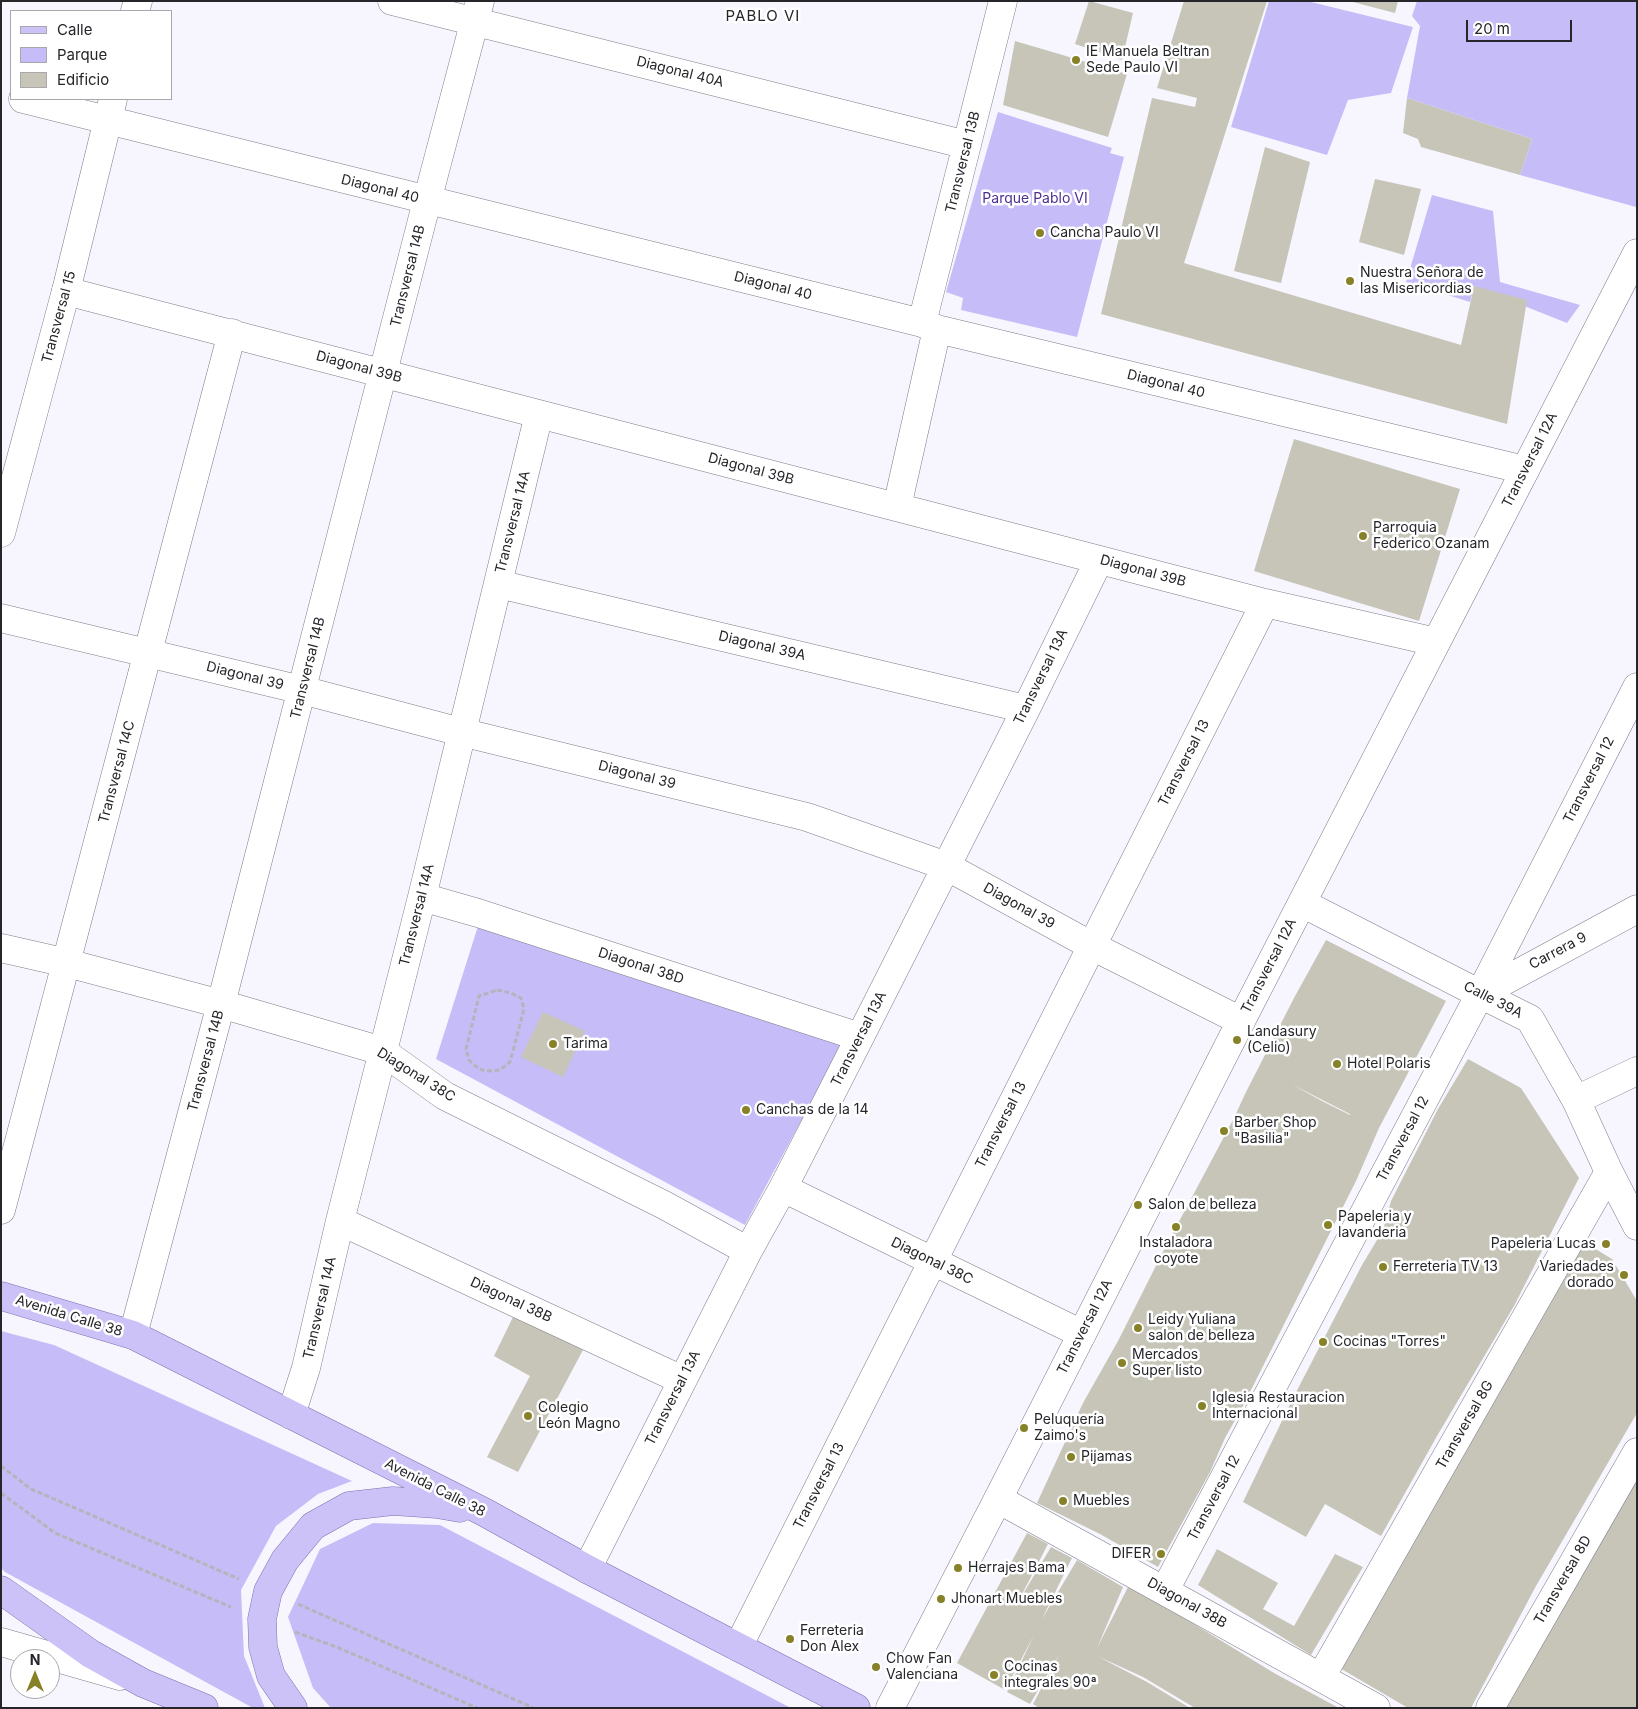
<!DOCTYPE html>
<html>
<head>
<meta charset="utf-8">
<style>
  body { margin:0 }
  #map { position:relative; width:1638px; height:1709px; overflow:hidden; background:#f7f6ff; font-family:Inter,sans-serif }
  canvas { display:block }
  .frame { position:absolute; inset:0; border:2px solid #26252a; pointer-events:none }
  .legend { position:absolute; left:10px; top:10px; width:162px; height:90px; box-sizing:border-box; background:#fff; border:1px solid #a8a8aa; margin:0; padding:6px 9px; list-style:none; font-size:15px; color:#26252a }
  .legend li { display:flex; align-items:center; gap:10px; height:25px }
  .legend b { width:25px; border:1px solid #a8a8aa }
  .north { position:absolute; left:10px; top:1649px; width:50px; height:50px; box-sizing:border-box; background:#fff; border:1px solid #a8a8aa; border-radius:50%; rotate:0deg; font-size:14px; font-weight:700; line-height:20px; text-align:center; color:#26252a }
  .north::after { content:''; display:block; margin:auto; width:18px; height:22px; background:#878128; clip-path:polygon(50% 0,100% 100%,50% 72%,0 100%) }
  .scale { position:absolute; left:1466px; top:20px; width:106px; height:22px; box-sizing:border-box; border:2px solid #26252a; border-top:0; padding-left:6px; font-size:15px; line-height:18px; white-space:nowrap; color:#26252a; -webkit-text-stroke:4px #fff; paint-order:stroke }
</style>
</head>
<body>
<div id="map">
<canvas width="1638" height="1709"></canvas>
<div class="frame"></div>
<ul class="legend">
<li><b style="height:6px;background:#cdc2f8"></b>Calle</li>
<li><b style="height:14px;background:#c6bdf8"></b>Parque</li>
<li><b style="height:14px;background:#c6c5b8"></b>Edificio</li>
</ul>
<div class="north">N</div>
<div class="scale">20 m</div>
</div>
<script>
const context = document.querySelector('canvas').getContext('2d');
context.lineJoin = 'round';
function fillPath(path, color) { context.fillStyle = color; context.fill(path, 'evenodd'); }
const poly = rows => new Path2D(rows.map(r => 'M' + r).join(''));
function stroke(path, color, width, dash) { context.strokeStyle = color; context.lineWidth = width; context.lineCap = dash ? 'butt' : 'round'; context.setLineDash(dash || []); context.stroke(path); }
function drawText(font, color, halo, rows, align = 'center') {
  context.font = font + ' Inter,sans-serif'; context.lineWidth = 5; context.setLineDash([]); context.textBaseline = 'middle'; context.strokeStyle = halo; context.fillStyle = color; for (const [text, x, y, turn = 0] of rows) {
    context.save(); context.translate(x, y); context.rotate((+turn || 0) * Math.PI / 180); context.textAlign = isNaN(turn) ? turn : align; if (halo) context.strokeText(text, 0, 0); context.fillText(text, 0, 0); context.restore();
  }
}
fillPath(poly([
  [1269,1,1307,1,1413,27,1391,93,1348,100,1327,155,1231,127],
  [1417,1,1637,1,1636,207,1520,175,1532,139,1407,98,1420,26,1412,16],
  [998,112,1112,148,1110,153,1124,157,1077,337,961,310,963,298,946,292],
  [1432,195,1493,211,1500,282,1580,305,1567,323,1474,286,1470,302,1406,282],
  [479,923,843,1043,745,1225,436,1059],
  [1,1331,54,1345,352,1481,318,1494,276,1526,241,1590,244,1656,265,1708,253,1708,5,1572,1,1568],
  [373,1523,440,1525,791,1708,331,1708,313,1688,288,1617,320,1549]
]), '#c6bdf8');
fillPath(poly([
  [1089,1,1133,13,1122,60,1075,44],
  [1184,1,1267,1,1184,263,1461,345,1474,286,1527,300,1507,424,1101,314,1152,98,1195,107,1197,98,1157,88],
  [1349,1,1398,1,1395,13],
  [1015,41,1127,74,1108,137,1003,105],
  [1407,98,1532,139,1520,175,1421,147,1418,139,1403,133],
  [1265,147,1310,162,1281,283,1234,271],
  [1375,179,1421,189,1404,255,1359,242],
  [1294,439,1460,489,1419,621,1254,571],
  [1326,940,1446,1001,1379,1128,1356,1181,1243,1406,1225,1438,1210,1472,1158,1567,1100,1534,1037,1503,1083,1403,1118,1341,1166,1246,1234,1118,1245,1094,1294,998],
  [1291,1084,1350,1114,1350,1115,1322,1101],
  [543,1012,585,1031,563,1077,521,1057],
  [1468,1059,1521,1088,1579,1178,1514,1306,1437,1436,1381,1536,1325,1504,1306,1537,1243,1502,1292,1400,1362,1265,1383,1230,1391,1201,1438,1109],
  [1579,1239,1612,1259,1637,1301,1637,1413,1536,1586,1471,1708,1408,1708,1338,1667],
  [514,1315,583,1350,518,1472,487,1457,530,1376,494,1356],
  [1637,1460,1637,1708,1501,1708],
  [1027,1533,1048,1544,1017,1604,1051,1547,1072,1558,1042,1619,1077,1560,1123,1587,1097,1648,1128,1587,1176,1613,1274,1673,1339,1708,1195,1708,1143,1677,1097,1656,1147,1682,1190,1708,1039,1708,1033,1704,1060,1653,1030,1704,1007,1692,1034,1635,1005,1690,957,1663],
  [1217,1549,1278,1583,1263,1609,1294,1626,1335,1554,1363,1567,1311,1655,1198,1585]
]), '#c6c5b8');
const minor = poly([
  [392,1,967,145],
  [23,99,922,323,937,329,1525,470],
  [66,291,1265,603,1436,642],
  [922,323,1003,1],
  [897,507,937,329],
  [498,584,1026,709],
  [1,618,302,690,461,732,807,817,946,866,1092,946,1241,1021],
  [422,897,478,913,860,1037],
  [1,948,67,963,221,1004,382,1051,445,1096,664,1205,748,1251],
  [1576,1100,1637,1071],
  [783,1188,1082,1334],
  [1,1210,232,333],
  [340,1221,682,1380],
  [133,1335,221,1004,427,201,480,1],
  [291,1415,306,1368,340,1221,422,897,539,414],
  [998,1499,1376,1708],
  [587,1569,748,1251,783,1188,860,1037,1026,709,1099,560],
  [1165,1590,1480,994,1530,1019,1576,1100,1609,1172,1637,1226],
  [1,1642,120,1676],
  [738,1647,1265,603],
  [1321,1677,1609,1172],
  [1490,1708,1637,1452]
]);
const tertiary = poly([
  [135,11,138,1],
  [1,533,66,291,113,99],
  [1302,903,1480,994],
  [1480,994,1637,687],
  [1480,994,1637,909],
  [890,1708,998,1499,1241,1021,1637,253]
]);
const primary = poly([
  [1,1296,133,1335,484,1512,587,1569,856,1708],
  [1,1590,91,1654,143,1683,204,1708],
  [293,1708,271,1676,263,1647,262,1619,268,1591,285,1560,313,1526,349,1506,393,1501,437,1504,460,1508]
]);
stroke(minor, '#7e7d89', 29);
stroke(tertiary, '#7e7d89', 29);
stroke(primary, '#7c70ad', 29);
stroke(poly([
  [497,990,511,993,521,998,524,1009,510,1062,500,1070,491,1071,482,1070,474,1065,469,1060,466,1049,479,996,497,990],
  [1,1466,31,1489,239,1579],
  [1,1493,55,1533,231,1607],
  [298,1604,534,1708],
  [295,1632,339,1648,477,1708]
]), '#b5b4bb', 3, [5, 2.5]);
stroke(minor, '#fff', 28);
stroke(tertiary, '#fff', 28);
stroke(primary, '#cdc2f8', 28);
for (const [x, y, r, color] of [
  [1076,60,5,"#878128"],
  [1040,233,5,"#878128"],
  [1350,281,5,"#878128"],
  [1363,536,5,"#878128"],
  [1237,1040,5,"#878128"],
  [553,1044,5,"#878128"],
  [1337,1064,5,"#878128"],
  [746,1110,5,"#878128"],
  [1224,1131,5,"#878128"],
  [1138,1205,5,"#878128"],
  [1328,1225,5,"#878128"],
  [1176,1227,5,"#878128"],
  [1606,1244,5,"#878128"],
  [1383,1267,5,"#878128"],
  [1624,1275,5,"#878128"],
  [1138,1328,5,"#878128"],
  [1323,1342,5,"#878128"],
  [1122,1363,5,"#878128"],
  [1202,1406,5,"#878128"],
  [528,1416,5,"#878128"],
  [1024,1428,5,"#878128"],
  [1071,1457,5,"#878128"],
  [1063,1501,5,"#878128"],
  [1161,1554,5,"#878128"],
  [958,1568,5,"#878128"],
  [941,1599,5,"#878128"],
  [790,1639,5,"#878128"],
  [876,1667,5,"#878128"],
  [994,1675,5,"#878128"]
]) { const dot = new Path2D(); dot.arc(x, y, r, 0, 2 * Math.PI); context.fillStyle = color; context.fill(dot); stroke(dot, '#fff', 2); }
drawText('14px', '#26252a', '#fff', [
  ["IE Manuela Beltran",1086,52],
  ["Sede Paulo VI",1086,68],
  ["Cancha Paulo VI",1050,233],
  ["Nuestra Señora de",1360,273],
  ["las Misericordias",1360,289],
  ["Parroquia",1373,528],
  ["Federico Ozanam",1373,544],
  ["Landasury",1247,1032],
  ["(Celio)",1247,1048],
  ["Tarima",563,1044],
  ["Hotel Polaris",1347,1064],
  ["Canchas de la 14",756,1110],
  ["Barber Shop",1234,1123],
  ["\"Basilia\"",1234,1139],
  ["Salon de belleza",1148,1205],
  ["Papeleria y",1338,1217],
  ["lavanderia",1338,1233],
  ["Instaladora",1176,1243,"center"],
  ["coyote",1176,1259,"center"],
  ["Papeleria Lucas",1596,1244,"right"],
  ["Ferreteria TV 13",1393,1267],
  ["Variedades",1614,1267,"right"],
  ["dorado",1614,1283,"right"],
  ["Leidy Yuliana",1148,1320],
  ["salon de belleza",1148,1336],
  ["Cocinas \"Torres\"",1333,1342],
  ["Mercados",1132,1355],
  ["Super listo",1132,1371],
  ["Iglesia Restauracion",1212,1398],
  ["Internacional",1212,1414],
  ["Colegio",538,1408],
  ["León Magno",538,1424],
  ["Peluquería",1034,1420],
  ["Zaimo's",1034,1436],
  ["Pijamas",1081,1457],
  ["Muebles",1073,1501],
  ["DIFER",1151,1554,"right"],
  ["Herrajes Bama",968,1568],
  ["Jhonart Muebles",951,1599],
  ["Ferreteria",800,1631],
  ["Don Alex",800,1647],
  ["Chow Fan",886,1659],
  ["Valenciana",886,1675],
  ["Cocinas",1004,1667],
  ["integrales 90ª",1004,1683]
], 'left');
drawText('14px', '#26252a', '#fff', [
  ["Diagonal 40A",680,72,14],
  ["Transversal 13B",963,162,-76],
  ["Diagonal 40",380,189,14],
  ["Transversal 14B",408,276,-76],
  ["Diagonal 40",773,286,14],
  ["Transversal 15",59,317,-75],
  ["Diagonal 39B",359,367,15],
  ["Diagonal 40",1166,384,14],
  ["Transversal 12A",1530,460,-63],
  ["Diagonal 39B",751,469,15],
  ["Transversal 14A",513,522,-76],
  ["Diagonal 39B",1143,571,15],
  ["Diagonal 39A",762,646,13],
  ["Transversal 14B",308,668,-76],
  ["Diagonal 39",245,676,14],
  ["Transversal 13A",1041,677,-64],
  ["Transversal 13",1184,763,-63],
  ["Transversal 14C",117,772,-75],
  ["Diagonal 39",637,775,14],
  ["Transversal 12",1589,780,-63],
  ["Diagonal 39",1019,906,29],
  ["Transversal 14A",417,915,-76],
  ["Carrera 9",1558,951,-28],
  ["Diagonal 38D",641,966,18],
  ["Transversal 12A",1269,966,-63],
  ["Calle 39A",1493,1000,27],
  ["Transversal 13A",859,1039,-63],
  ["Transversal 14B",206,1061,-75],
  ["Diagonal 38C",416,1075,32],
  ["Transversal 13",1001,1125,-63],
  ["Transversal 12",1403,1139,-62],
  ["Diagonal 38C",932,1261,26],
  ["Diagonal 38B",511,1300,25],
  ["Transversal 14A",320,1308,-77],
  ["Avenida Calle 38",69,1316,17],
  ["Transversal 12A",1085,1327,-63],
  ["Transversal 13A",673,1398,-63],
  ["Transversal 8G",1465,1425,-60],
  ["Transversal 13",819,1486,-63],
  ["Avenida Calle 38",435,1488,27],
  ["Transversal 12",1214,1498,-62],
  ["Transversal 8D",1563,1580,-60],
  ["Diagonal 38B",1187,1603,29]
]);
drawText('14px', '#4c2f8f', '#fff', [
  ["Parque Pablo VI",1035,199]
]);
context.letterSpacing = '1px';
drawText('15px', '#26252a', '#fff', [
  ["PABLO VI",763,16]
]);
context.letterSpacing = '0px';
</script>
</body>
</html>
